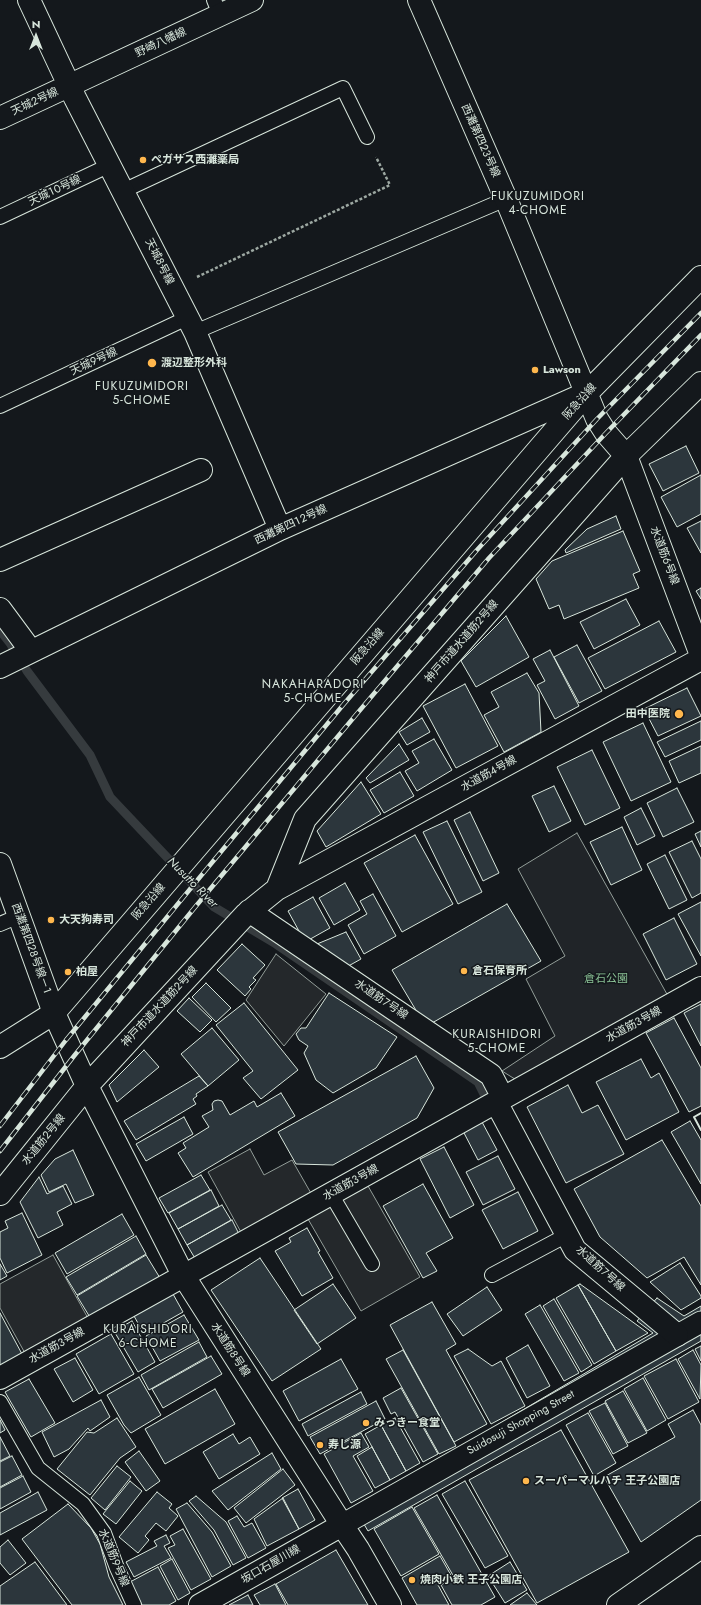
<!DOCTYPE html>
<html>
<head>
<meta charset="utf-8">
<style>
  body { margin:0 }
  #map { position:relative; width:701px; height:1605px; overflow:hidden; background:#14181c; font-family:Jost,sans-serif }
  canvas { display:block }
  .north { position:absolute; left:16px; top:16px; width:40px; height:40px; -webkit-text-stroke:3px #14181c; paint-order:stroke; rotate:0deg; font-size:11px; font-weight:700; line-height:16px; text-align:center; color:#d8e6dc }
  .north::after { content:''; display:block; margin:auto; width:14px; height:18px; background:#d8e6dc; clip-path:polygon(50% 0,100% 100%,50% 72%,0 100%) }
</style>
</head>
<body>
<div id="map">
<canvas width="701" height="1605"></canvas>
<div class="north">N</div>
</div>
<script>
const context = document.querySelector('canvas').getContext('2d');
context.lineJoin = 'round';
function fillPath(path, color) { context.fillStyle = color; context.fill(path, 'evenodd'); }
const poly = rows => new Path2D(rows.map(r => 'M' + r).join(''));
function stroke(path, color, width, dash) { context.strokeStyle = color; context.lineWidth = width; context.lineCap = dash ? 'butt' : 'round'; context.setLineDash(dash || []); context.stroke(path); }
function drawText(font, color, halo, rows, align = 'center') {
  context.font = font + ' Jost,"Noto Sans JP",sans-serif'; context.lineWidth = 3; context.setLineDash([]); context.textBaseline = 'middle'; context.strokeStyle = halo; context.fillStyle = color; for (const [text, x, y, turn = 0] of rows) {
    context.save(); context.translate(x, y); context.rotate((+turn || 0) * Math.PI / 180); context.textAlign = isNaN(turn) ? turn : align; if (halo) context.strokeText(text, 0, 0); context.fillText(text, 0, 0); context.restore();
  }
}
const green = poly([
  [577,833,668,996,518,1081,502,1071,555,1036,526,979,565,956,518,869,577,833]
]);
fillPath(green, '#202428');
stroke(green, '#939e99', 1);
const parking = poly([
  [276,954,326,994,284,1046,246,1000,276,954],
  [250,1149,264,1175,292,1160,312,1195,242,1234,208,1172,250,1149],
  [368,1186,420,1277,361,1311,308,1219,368,1186],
  [53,1255,89,1320,26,1355,0,1308,0,1284,53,1255]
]);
fillPath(parking, '#24282b');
stroke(parking, '#939e99', 1);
stroke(poly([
  [0,630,10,643,27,671,90,755,110,797,214,907,276,944,478,1082,486,1098]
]), '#363b3e', 9);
const building = poly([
  [686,446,699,473,663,491,649,464,686,446],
  [701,475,701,514,677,527,661,497,701,475],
  [616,516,621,529,566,553,565,550,587,529,616,516],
  [701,521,701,553,687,528,701,521],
  [623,531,640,571,633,574,639,588,564,619,559,605,549,609,536,579,552,561,623,531],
  [701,588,701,599,696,591,701,588],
  [626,599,640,625,594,649,580,622,626,599],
  [506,616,529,657,476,687,461,661,506,616],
  [659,621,676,652,605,689,588,658,659,621],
  [577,645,602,691,579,703,554,657,577,645],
  [550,650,579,706,555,719,537,685,545,681,533,659,550,650],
  [527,673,539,693,541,732,504,752,484,715,499,707,491,692,527,673],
  [465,684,498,746,456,768,423,706,465,684],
  [687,688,701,716,658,736,644,709,687,688],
  [422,718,430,732,407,745,399,732,422,718],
  [701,721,701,740,665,757,657,742,701,721],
  [643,723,671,782,631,801,603,742,643,723],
  [434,739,452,770,417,791,405,771,419,763,412,751,434,739],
  [399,744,409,760,370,783,366,778,399,744],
  [701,746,701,773,679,783,669,761,701,746],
  [592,750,620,808,585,825,557,767,592,750],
  [400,772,414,796,384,813,370,790,400,772],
  [361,782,381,814,326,847,317,831,361,782],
  [554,786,571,821,549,832,532,796,554,786],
  [677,788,694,822,663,837,647,803,677,788],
  [641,808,655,836,637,845,624,817,641,808],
  [470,812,499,873,483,881,454,820,470,812],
  [447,821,482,892,458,904,423,832,447,821],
  [622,827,642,870,611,885,590,842,622,827],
  [701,831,701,847,695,834,701,831],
  [415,835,453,904,402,932,364,863,415,835],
  [692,841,701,859,701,893,692,898,669,852,692,841],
  [665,855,687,900,669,909,647,864,665,855],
  [345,883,360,910,334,925,319,898,345,883],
  [373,894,396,936,364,954,348,925,367,914,360,901,373,894],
  [313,897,330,928,305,942,288,911,313,897],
  [701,902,701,956,678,914,701,902],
  [507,904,541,961,432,1023,420,1017,392,970,507,904],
  [674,918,697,964,666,980,643,934,674,918],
  [346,932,361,959,343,969,317,944,346,932],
  [242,944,265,965,253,978,256,980,249,987,251,989,245,996,217,970,242,944],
  [206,983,231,1008,216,1022,192,997,206,983],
  [329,993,397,1037,376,1068,333,1093,316,1080,304,1053,308,1046,299,1040,296,1034,301,1028,306,1028,329,993],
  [189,998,212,1020,200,1032,177,1011,189,998],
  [244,1003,298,1070,261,1099,243,1078,253,1071,216,1025,244,1003],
  [701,1004,701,1046,684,1013,701,1004],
  [674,1018,701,1068,701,1106,689,1112,646,1033,674,1018],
  [212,1028,239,1060,208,1086,181,1054,212,1028],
  [144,1050,159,1067,117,1102,109,1085,144,1050],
  [416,1056,434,1088,417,1118,333,1165,296,1164,278,1132,416,1056],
  [641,1059,651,1078,659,1073,679,1112,626,1140,596,1082,641,1059],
  [199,1076,208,1086,196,1094,197,1096,193,1099,196,1104,136,1140,124,1121,199,1076],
  [568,1085,582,1113,598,1105,624,1154,566,1183,527,1107,568,1085],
  [281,1093,295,1116,193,1177,178,1153,186,1148,183,1143,209,1127,202,1116,213,1110,212,1104,214,1101,218,1100,222,1101,230,1115,254,1101,257,1107,281,1093],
  [184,1117,193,1134,146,1161,136,1144,184,1117],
  [690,1121,701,1140,701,1184,671,1132,690,1121],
  [482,1122,497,1150,478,1160,463,1131,482,1122],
  [662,1140,701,1206,701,1285,684,1257,647,1278,600,1237,574,1189,662,1140],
  [444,1147,474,1205,450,1218,420,1159,444,1147],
  [73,1150,94,1195,75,1203,66,1184,49,1192,41,1175,55,1159,73,1150],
  [498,1156,515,1189,483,1205,466,1172,498,1156],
  [201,1175,210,1190,168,1213,159,1198,201,1175],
  [39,1177,47,1194,63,1186,72,1204,57,1212,63,1225,38,1238,20,1202,39,1177],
  [423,1184,453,1238,426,1253,437,1271,423,1278,383,1206,423,1184],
  [211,1190,219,1206,178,1229,169,1213,211,1190],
  [518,1192,538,1231,503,1249,482,1210,518,1192],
  [222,1205,231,1220,187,1245,178,1229,222,1205],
  [22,1213,42,1255,7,1273,0,1258,0,1232,8,1228,5,1221,22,1213],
  [122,1214,134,1235,67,1274,55,1253,122,1214],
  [232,1220,240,1236,196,1260,187,1245,232,1220],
  [307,1228,320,1251,318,1252,333,1278,302,1296,275,1251,291,1242,289,1238,307,1228],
  [136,1236,146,1254,77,1295,66,1277,136,1236],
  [146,1255,160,1278,91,1319,77,1296,146,1255],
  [260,1258,321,1349,272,1381,211,1290,260,1258],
  [680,1263,701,1296,701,1298,681,1310,650,1282,680,1263],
  [0,1264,7,1276,0,1280,0,1264],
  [333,1284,356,1318,317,1344,294,1310,333,1284],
  [580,1284,648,1333,616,1351,578,1285,580,1284],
  [578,1285,616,1351,594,1364,556,1298,578,1285],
  [487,1287,502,1310,463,1336,447,1314,487,1287],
  [173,1294,183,1312,144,1334,134,1316,173,1294],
  [657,1298,684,1316,701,1306,701,1341,368,1531,355,1509,653,1333,637,1321,657,1298],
  [554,1299,592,1365,581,1372,543,1306,554,1299],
  [432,1302,456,1344,446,1350,487,1424,454,1442,390,1325,432,1302],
  [540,1305,579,1373,564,1381,525,1314,540,1305],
  [0,1313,22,1354,0,1366,0,1313],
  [184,1315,199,1340,160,1361,146,1336,184,1315],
  [132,1321,155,1362,138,1372,114,1331,132,1321],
  [111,1334,134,1374,99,1394,76,1354,111,1334],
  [199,1342,207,1357,149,1390,141,1375,199,1342],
  [528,1345,550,1386,527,1398,506,1358,528,1345],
  [701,1346,701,1361,695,1349,701,1346],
  [468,1349,492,1366,501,1361,525,1406,491,1424,454,1356,468,1349],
  [403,1350,456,1446,439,1454,386,1359,403,1350],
  [693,1350,701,1365,700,1399,678,1359,693,1350],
  [211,1356,222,1374,163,1408,152,1389,211,1356],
  [75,1358,93,1390,73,1402,54,1369,75,1358],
  [341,1359,358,1389,299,1421,283,1391,341,1359],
  [676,1359,699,1402,668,1419,644,1376,676,1359],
  [139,1377,161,1415,131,1433,124,1425,107,1395,139,1377],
  [643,1378,666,1420,647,1431,624,1389,643,1378],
  [29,1379,55,1423,31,1437,5,1392,29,1379],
  [401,1388,438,1454,423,1462,395,1412,391,1414,383,1398,401,1388],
  [215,1389,235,1424,165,1464,145,1429,215,1389],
  [623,1391,647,1433,628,1443,605,1401,623,1391],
  [361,1392,367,1404,308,1436,302,1424,361,1392],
  [101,1400,110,1417,90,1431,88,1428,69,1449,54,1457,42,1432,101,1400],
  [376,1401,385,1419,320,1454,310,1437,376,1401],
  [605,1403,628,1446,613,1454,589,1411,605,1403],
  [693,1410,701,1425,701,1500,641,1542,604,1477,675,1437,668,1424,693,1410],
  [588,1413,616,1463,594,1476,566,1425,588,1413],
  [117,1418,136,1447,120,1458,90,1495,57,1469,87,1432,94,1433,117,1418],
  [395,1418,420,1463,406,1471,381,1425,395,1418],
  [0,1420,5,1430,0,1433,0,1420],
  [381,1425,406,1471,390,1480,365,1434,381,1425],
  [561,1430,629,1552,537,1603,469,1480,561,1430],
  [361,1433,369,1447,353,1456,373,1491,351,1503,324,1454,361,1433],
  [233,1434,239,1444,250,1437,260,1454,219,1479,203,1452,233,1434],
  [0,1437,10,1456,0,1461,0,1437],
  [372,1447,390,1480,375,1488,357,1456,372,1447],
  [139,1451,160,1481,146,1491,125,1462,139,1451],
  [272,1453,281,1469,228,1510,212,1491,272,1453],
  [12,1456,22,1475,0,1487,0,1462,12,1456],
  [117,1466,131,1477,105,1510,91,1498,117,1466],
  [283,1469,295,1485,246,1523,234,1508,283,1469],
  [23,1476,31,1492,0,1509,0,1488,23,1476],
  [130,1481,142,1491,116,1524,103,1514,130,1481],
  [465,1481,508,1556,485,1568,442,1494,465,1481],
  [298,1489,315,1520,299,1529,282,1498,298,1489],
  [38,1492,47,1510,0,1535,0,1513,38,1492],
  [157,1492,172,1504,169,1508,178,1516,166,1531,156,1523,145,1536,149,1540,138,1553,119,1537,157,1492],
  [437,1495,495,1597,481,1605,452,1605,441,1585,454,1577,414,1508,437,1495],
  [196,1496,226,1522,246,1558,233,1565,214,1530,189,1501,196,1496],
  [283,1498,299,1529,267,1546,254,1519,283,1498],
  [187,1503,212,1532,231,1566,212,1577,176,1509,187,1503],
  [68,1504,91,1528,100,1544,109,1577,123,1605,72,1605,22,1539,68,1504],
  [412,1507,439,1554,401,1576,374,1529,412,1507],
  [237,1516,244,1527,252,1523,266,1548,248,1558,228,1521,237,1516],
  [183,1529,211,1579,191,1590,168,1548,175,1545,170,1536,183,1529],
  [166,1535,170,1543,164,1546,171,1558,134,1577,126,1562,157,1546,154,1541,166,1535],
  [8,1540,26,1563,10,1575,0,1563,0,1547,8,1540],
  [336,1550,368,1605,288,1605,276,1584,336,1550],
  [440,1556,452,1577,438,1585,449,1605,417,1605,402,1578,440,1556],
  [172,1559,190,1593,178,1600,160,1566,172,1559],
  [35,1562,67,1605,0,1605,0,1586,35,1562],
  [510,1562,527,1590,505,1603,488,1576,510,1562],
  [158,1567,176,1601,169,1605,142,1605,130,1582,158,1567],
  [275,1584,286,1605,260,1605,254,1595,275,1584],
  [527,1593,537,1605,510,1605,527,1593],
  [248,1595,253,1605,229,1605,248,1595]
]);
fillPath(building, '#2c363c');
stroke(building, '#d8e6dc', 1);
const service = poly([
  [214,0,220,15],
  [123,191,343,88,367,137],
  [0,217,110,165],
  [195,332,506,199],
  [0,406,187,318],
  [0,924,19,916],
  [331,1194,372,1264],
  [492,1275,567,1235],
  [0,1402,38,1468,83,1504,104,1533,117,1568,134,1605]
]);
const pedestrian = poly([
  [342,1525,701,1322]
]);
const minor = poly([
  [29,0,75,98,195,332,280,529],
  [419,0,506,199,597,419,606,433,626,456,701,655],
  [0,118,252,0],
  [0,560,201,470],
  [0,609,31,651],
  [0,667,280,529,582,395],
  [0,864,54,1013,87,1086,183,1275,342,1525,358,1549,390,1605],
  [277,889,701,659],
  [249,911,491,1075,503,1098],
  [0,1047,54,1013,587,393,701,277],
  [496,1102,575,1250,677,1335],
  [0,1194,87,1086,246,914,277,889,305,819,626,456,701,383],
  [0,1378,701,988],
  [200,1605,342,1525]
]);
const primary = poly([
  [618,1605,701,1547]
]);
stroke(service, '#d8e6dc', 16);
stroke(pedestrian, '#d8e6dc', 23);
stroke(minor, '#d8e6dc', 24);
stroke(primary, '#d8e6dc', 24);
stroke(poly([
  [197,277,390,185,376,157]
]), '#9da8a2', 2.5, [3, 2]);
stroke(service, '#14181c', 14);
stroke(pedestrian, '#14181c', 21);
stroke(minor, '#14181c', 22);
stroke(primary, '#14181c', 22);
const rail = poly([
  [0,1126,66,1040,200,877,343,705,477,550,597,419,701,313],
  [0,1151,74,1056,196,906,355,716,489,558,606,433,701,335]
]);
stroke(rail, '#d8e6dc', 4.5);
stroke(rail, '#14181c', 3, [9]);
stroke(poly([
  [701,1113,694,1117,701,1130]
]), '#d8e6dc', 2);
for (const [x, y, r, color] of [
  [143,160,4,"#ffb74d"],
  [152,363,5,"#ffb74d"],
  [535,370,4,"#ffb74d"],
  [679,714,5,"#ffb74d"],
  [51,920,4,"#ffb74d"],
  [464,971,4,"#ffb74d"],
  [68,972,4,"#ffb74d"],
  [366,1423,4,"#ffb74d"],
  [320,1445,4,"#ffb74d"],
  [526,1481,4,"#ffb74d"],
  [412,1580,4,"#ffb74d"]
]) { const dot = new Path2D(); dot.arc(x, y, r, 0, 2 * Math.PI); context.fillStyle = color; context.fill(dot); stroke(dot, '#14181c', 1.5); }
drawText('11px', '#d8e6dc', '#14181c', [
  ["野崎八幡線",161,43,-25],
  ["天城２号線",35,102,-25],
  ["西灘第四２３号線",480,141,66],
  ["天城１０号線",55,191,-25],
  ["天城８号線",159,262,63],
  ["天城９号線",94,362,-25],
  ["阪急沿線",580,402,-48],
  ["西灘第四１２号線",291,525,-25],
  ["水道筋６号線",664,556,69],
  ["神戸市道水道筋2号線",462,642,-49],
  ["阪急沿線",368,647,-49],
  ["水道筋４号線",489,774,-29],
  ["阪急沿線",149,902,-49],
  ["西灘第四２８号線－１",31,949,70],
  ["水道筋７号線",381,1000,34],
  ["神戸市道水道筋2号線",160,1007,-47],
  ["水道筋３号線",634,1025,-29],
  ["水道筋２号線",44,1140,-51],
  ["水道筋３号線",351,1183,-29],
  ["水道筋７号線",600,1269,42],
  ["水道筋３号線",57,1346,-29],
  ["水道筋８号線",230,1350,57],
  ["Suidosuji Shopping Street",521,1423,-29],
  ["水道筋９号線",113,1558,67],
  ["坂口石屋川線",271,1565,-30]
]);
drawText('bold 11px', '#d8e6dc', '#14181c', [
  ["ペガサス西灘薬局",151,160],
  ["渡辺整形外科",161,363],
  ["Lawson",543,370],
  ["田中医院",670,714,"right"],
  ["大天狗寿司",59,920],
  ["倉石保育所",472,971],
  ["柏屋",76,972],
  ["みっきー食堂",374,1423],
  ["寿し源",328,1445],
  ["スーパーマルハチ 王子公園店",534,1481],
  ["焼肉小鉄 王子公園店",420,1580]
], 'left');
drawText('11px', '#8ac095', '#14181c', [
  ["倉石公園",606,979]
]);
context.letterSpacing = '1px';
drawText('12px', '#d8e6dc', '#14181c', [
  ["FUKUZUMIDORI",538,197],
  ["4-CHOME",538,211],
  ["FUKUZUMIDORI",142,387],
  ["5-CHOME",142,401],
  ["NAKAHARADORI",313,685],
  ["5-CHOME",313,699],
  ["KURAISHIDORI",497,1035],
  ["5-CHOME",497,1049],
  ["KURAISHIDORI",148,1330],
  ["6-CHOME",148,1344]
]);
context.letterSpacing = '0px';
drawText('italic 12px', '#d8e6dc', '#14181c', [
  ["Nusutto River",192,883,45]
]);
</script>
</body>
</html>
